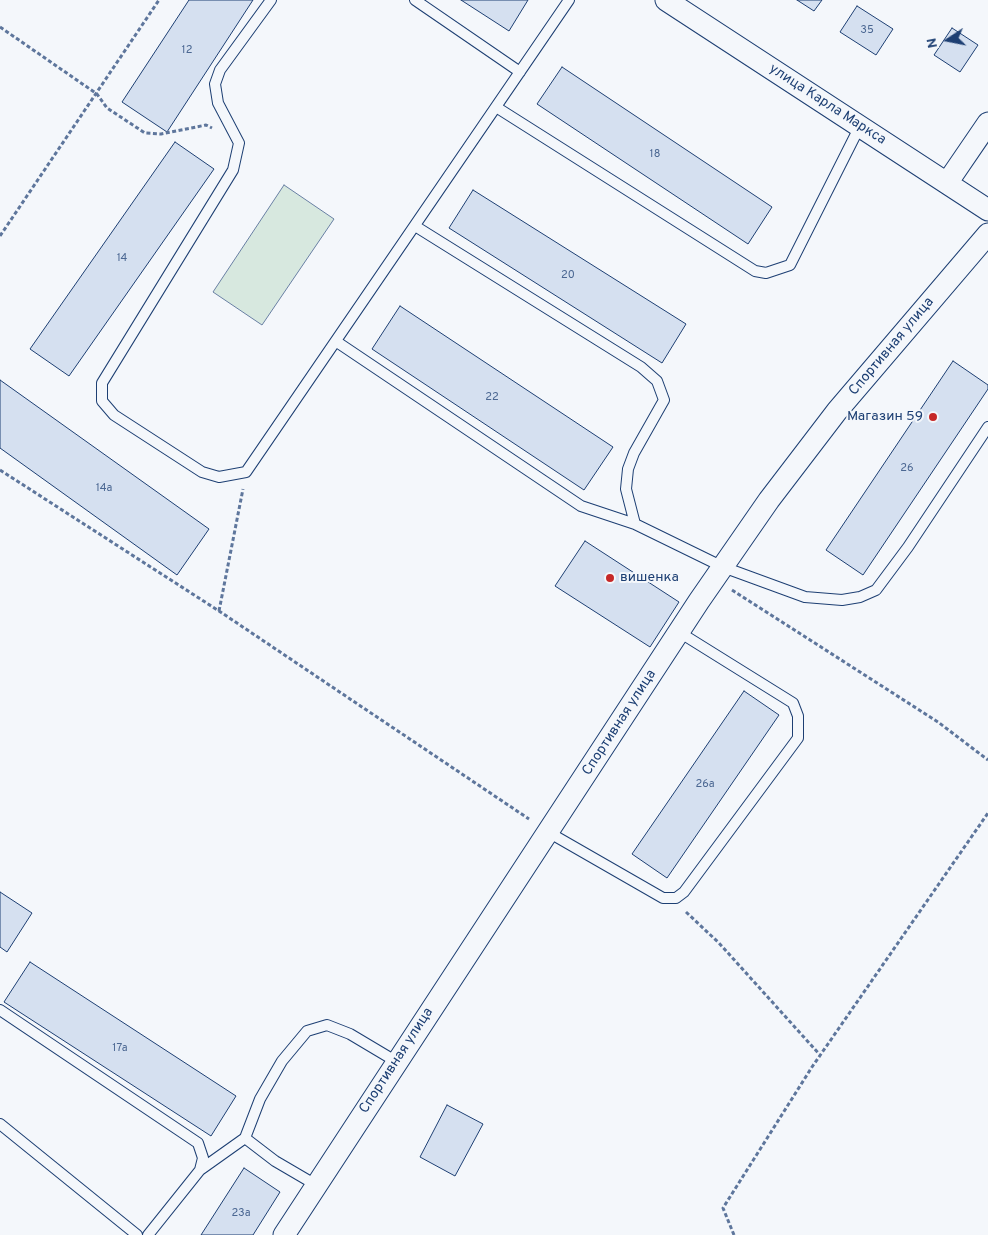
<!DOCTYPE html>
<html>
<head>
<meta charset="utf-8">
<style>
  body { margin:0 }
  #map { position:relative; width:988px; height:1235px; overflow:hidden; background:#f4f7fb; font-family:Overpass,sans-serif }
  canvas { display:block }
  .north { position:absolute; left:923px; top:15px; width:50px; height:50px; -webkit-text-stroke:4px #f4f7fb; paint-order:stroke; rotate:259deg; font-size:14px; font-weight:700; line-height:20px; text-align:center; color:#1d3f73 }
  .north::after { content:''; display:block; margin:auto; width:18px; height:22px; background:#1d3f73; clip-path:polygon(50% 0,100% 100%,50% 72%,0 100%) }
</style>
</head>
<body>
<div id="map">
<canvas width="988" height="1235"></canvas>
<div class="north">N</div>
</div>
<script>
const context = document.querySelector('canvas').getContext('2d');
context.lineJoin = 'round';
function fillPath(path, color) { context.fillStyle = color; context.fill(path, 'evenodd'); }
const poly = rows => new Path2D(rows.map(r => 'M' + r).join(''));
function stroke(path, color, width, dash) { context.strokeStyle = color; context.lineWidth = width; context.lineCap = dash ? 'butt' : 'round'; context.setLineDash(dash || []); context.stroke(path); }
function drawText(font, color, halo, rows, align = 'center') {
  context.font = font + ' Overpass,sans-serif'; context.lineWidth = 4; context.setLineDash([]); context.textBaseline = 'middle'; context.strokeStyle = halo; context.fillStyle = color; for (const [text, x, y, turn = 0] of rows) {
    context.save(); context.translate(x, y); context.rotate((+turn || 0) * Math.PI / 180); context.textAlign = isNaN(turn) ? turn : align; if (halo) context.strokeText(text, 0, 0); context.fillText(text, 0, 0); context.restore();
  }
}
const green = poly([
  [284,185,334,219,262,325,213,292,284,185]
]);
fillPath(green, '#d7e8df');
stroke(green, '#687fa3', 1);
const building = poly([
  [189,0,253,0,167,132,122,102,189,0],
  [461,0,528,0,509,31,461,0],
  [797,0,822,0,814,11,797,0],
  [857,6,893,29,876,55,840,32,857,6],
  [952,28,978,45,960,72,934,55,952,28],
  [562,67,772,207,748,244,537,104,562,67],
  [175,142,214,169,69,376,30,349,175,142],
  [473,190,686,324,662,363,449,228,473,190],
  [400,306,613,447,584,490,372,349,400,306],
  [953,361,988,385,988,389,863,575,826,550,953,361],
  [0,380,209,529,177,575,0,448,0,380],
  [585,541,679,602,650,647,555,586,585,541],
  [744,691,779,715,667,878,632,854,744,691],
  [0,892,32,913,7,952,0,947,0,892],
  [30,962,236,1096,211,1136,4,1002,30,962],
  [447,1105,483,1124,455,1176,420,1157,447,1105],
  [244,1168,280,1192,253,1235,201,1235,244,1168]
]);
fillPath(building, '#d5e0f0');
stroke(building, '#1d3f73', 1);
const lane = poly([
  [271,0,220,70,215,84,218,103,239,143,233,170,102,383,102,401,114,415,202,472,219,477,246,472,569,0],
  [415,0,520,72],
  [496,107,755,271,766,273,790,265,860,126],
  [415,226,641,367,657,381,664,400,634,453,628,469,626,489,635,524],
  [337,342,581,506,635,524,723,567,805,597,842,600,860,597,876,590,908,547,988,427],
  [548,832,663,898,676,898,684,892,798,738,798,716,793,703,679,632],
  [0,1010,198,1143,203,1158,200,1170],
  [0,1124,137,1235],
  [245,1138,275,1161,316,1185],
  [148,1235,200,1170,245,1138,260,1099,282,1061,307,1031,327,1025,350,1034,397,1062]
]);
const street = poly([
  [666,0,988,210],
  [947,183,988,123],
  [284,1235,699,601,769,500,837,411,988,234]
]);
stroke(lane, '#1d3f73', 12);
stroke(street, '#1d3f73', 23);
stroke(poly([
  [0,27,97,94,107,108,145,133,161,134,206,125,212,128],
  [0,236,159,0],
  [0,470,219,611,529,819],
  [732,590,938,722,988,760],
  [219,611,243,489],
  [686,912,719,943,820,1055],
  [734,1235,723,1208,812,1067,988,813]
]), '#5e769c', 3, [4, 2.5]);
stroke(lane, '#f4f7fb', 10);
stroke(street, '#f4f7fb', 21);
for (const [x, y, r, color] of [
  [933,417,5,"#c62828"],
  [610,578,5,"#c62828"]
]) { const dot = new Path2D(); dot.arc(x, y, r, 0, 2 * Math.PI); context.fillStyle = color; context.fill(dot); stroke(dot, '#f4f7fb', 2); }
drawText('11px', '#4b6792', null, [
  ["35",867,31],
  ["12",187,51],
  ["18",655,155],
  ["14",122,259],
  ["20",568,276],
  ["22",492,398],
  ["26",907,469],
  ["14а",104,489],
  ["26а",705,785],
  ["17а",120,1049],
  ["23а",241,1214]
]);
drawText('14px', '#1d3f73', '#f4f7fb', [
  ["улица Карла Маркса",827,105,33],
  ["Спортивная улица",892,347,-50],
  ["Спортивная улица",620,723,-57],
  ["Спортивная улица",397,1061,-57]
]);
drawText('14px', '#1d3f73', '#f4f7fb', [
  ["Магазин 59",923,417],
  ["вишенка",620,578,"left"]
], 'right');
</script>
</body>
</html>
